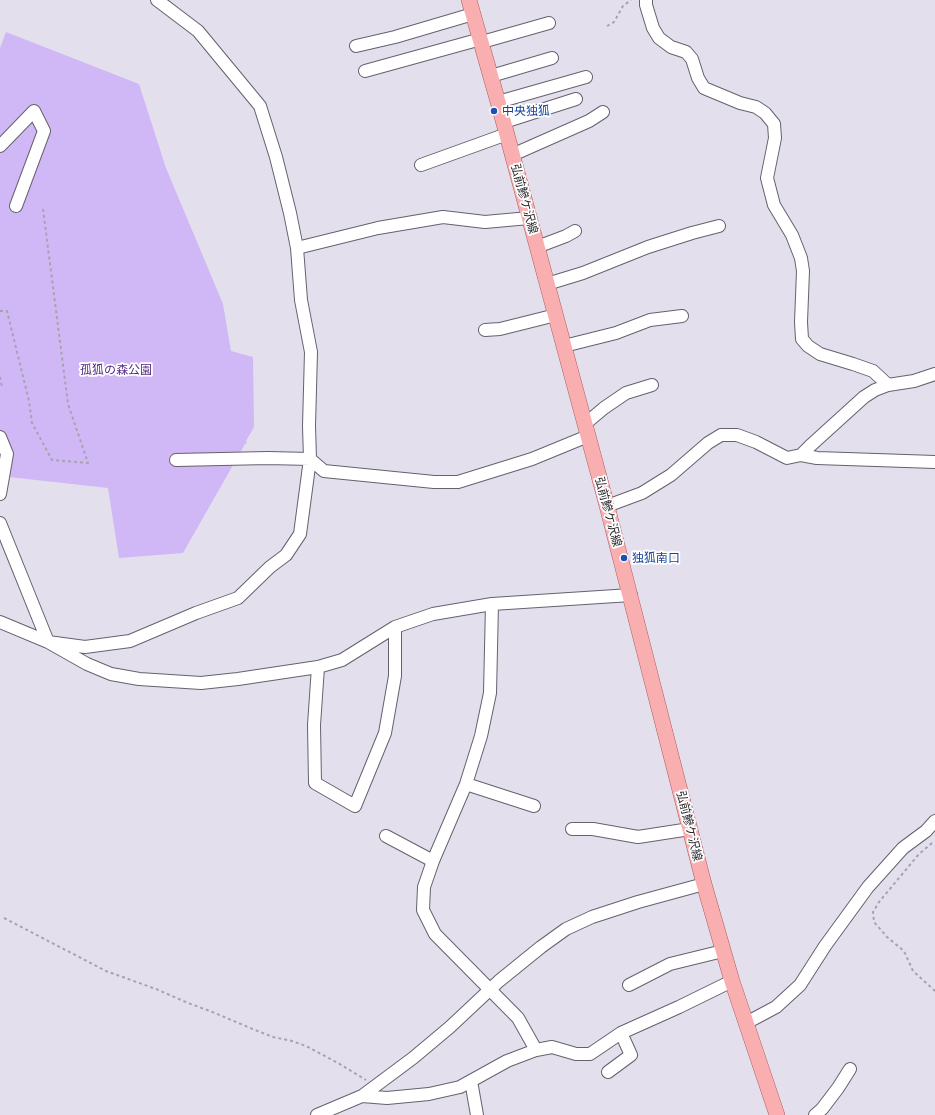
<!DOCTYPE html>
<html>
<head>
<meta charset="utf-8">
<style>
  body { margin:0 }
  canvas { display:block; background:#e4dfed }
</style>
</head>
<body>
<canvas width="935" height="1115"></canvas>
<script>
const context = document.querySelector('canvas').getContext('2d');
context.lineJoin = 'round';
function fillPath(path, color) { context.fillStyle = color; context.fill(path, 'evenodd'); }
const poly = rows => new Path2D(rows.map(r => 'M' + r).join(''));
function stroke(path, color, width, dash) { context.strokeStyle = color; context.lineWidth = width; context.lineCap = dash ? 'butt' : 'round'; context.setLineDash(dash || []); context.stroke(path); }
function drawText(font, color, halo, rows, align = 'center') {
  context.font = font + ' Quicksand,"Noto Sans JP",sans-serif'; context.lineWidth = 3.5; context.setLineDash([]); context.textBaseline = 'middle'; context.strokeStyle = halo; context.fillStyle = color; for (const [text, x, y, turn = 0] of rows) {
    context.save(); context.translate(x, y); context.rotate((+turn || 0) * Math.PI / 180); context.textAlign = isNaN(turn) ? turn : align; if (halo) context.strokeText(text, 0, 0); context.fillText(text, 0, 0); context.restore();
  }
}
fillPath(poly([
  [6,32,139,84,166,168,223,304,231,351,253,357,254,427,246,441,247,443,245,444,183,553,119,558,108,488,0,476,0,48]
]), '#d0b8f6');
const minor = poly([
  [646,0,646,5,653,28,659,38,671,47,686,52,692,59,698,78,704,88,740,103,756,107,765,113,774,124,775,138,767,178,774,205,792,235,801,258,803,271,801,322,802,339,808,346,820,354,853,364,873,371,888,385],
  [482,42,549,23],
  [356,46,395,37,473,14],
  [365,71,481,39],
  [491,76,552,58],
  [498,102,586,77],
  [504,122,576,99],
  [0,146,34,111,44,131,16,206],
  [512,155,589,121,603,112],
  [421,165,507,134],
  [537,247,566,236,575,231],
  [297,248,378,228,443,217,485,222,529,218],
  [547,284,583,273,648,247,692,233,719,226],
  [485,330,500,329,556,315],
  [564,346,616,333,650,320,682,316],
  [585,424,604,408,626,393,652,385],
  [0,437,7,454,0,494],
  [801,455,817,458,935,462],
  [176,460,268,458,310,459,324,471,434,482,458,482,532,459,588,436],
  [607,506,642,493,671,475,708,443,721,435,737,435,756,442,787,458,801,455,810,446,864,397,875,390,888,385,914,381,935,374],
  [0,523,48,642],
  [492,604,490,693,481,736,466,784,433,861,424,887,423,910,435,934,518,1018,536,1050],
  [0,622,48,642,87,664,111,674,139,679,201,683,238,679,318,667,342,660,395,627,433,614,492,604,631,595],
  [48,642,85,647,130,641,196,613,238,598,270,567,286,555,300,534,310,459,309,426,311,352,301,300,297,248,290,213,276,157,260,106,198,31,157,0],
  [318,667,314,725,315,783,355,806,385,733,395,676,395,627],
  [466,784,534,806],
  [572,829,593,829,638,837,690,829],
  [386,836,433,861],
  [629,985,670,964,723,951],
  [746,1023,776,1007,800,985,825,946,868,887,903,848,926,831,935,821],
  [608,1072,631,1055,621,1033],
  [471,1081,477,1115],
  [362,1096,387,1098,429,1094,460,1087,507,1061,536,1050,552,1047,576,1054,590,1054,621,1033,679,1007,732,981],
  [317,1115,362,1096,413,1058,450,1027,499,981,541,947,566,929,592,917,638,902,704,884],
  [815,1115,822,1109,838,1088,850,1069]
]);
const major = poly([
  [469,0,500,109,607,506,704,884,732,981,777,1115]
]);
stroke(minor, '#66616d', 14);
stroke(major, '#ae5c61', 16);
stroke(poly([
  [607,26,614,22,623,6,631,0],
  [0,311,7,311,29,401,32,423,52,460,88,463,68,404,43,209],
  [0,377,2,387],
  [932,843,919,854,879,902,873,912,874,922,887,937,904,951,913,971,935,991],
  [4,918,106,971,156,989,188,1003,210,1011,255,1030,273,1037,292,1041,306,1046,338,1063,366,1080]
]), '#a7a3ae', 2, [3, 3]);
stroke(minor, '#fff', 12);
stroke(major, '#f9aeb0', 15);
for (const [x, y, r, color] of [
  [494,111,4,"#1a4fb4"],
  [624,558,4,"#1a4fb4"]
]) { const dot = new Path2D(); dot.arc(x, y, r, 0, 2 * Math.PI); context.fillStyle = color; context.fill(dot); stroke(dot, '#fff', 1.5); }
drawText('12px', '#164399', '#fff', [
  ["中央独狐",502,111],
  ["独狐南口",632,558]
], 'left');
drawText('12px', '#2b292e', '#fff', [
  ["弘前鰺ケ沢線",524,199,75],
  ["弘前鰺ケ沢線",608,512,75],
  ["弘前鰺ケ沢線",689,826,76]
]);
drawText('12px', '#562885', '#fff', [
  ["孤狐の森公園",116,370]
]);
</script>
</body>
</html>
